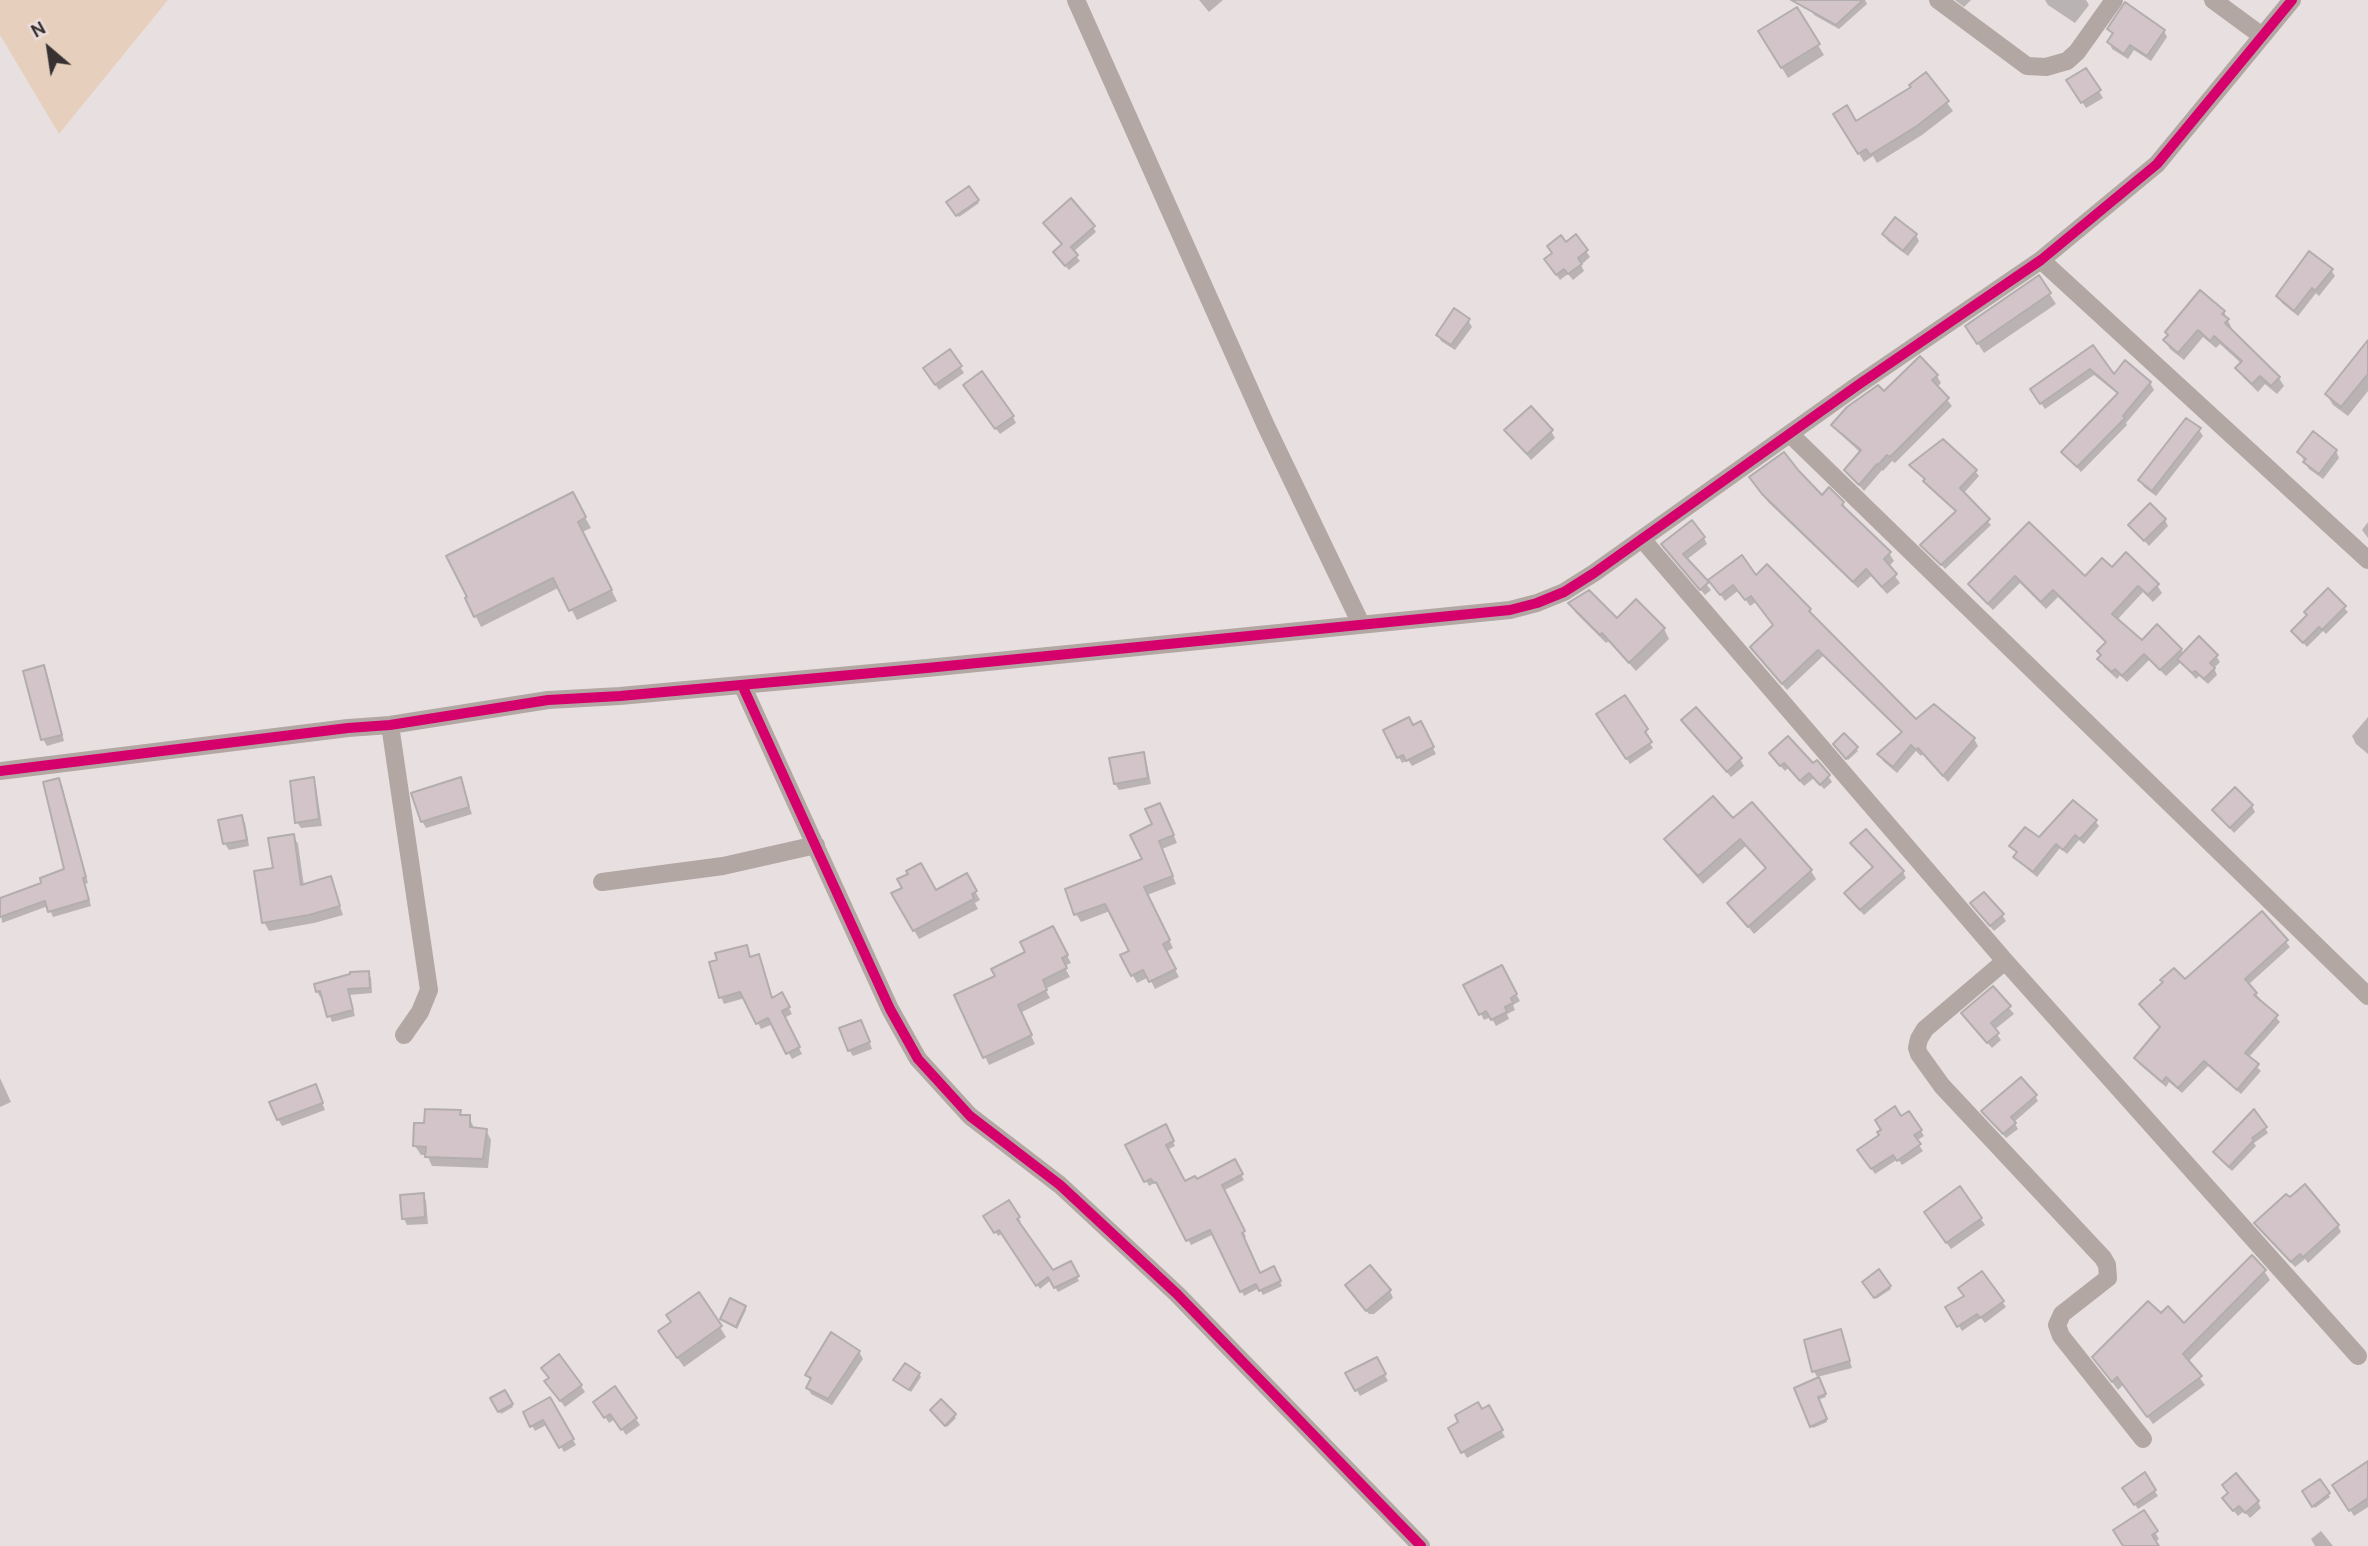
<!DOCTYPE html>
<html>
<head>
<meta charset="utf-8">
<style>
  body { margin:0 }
  #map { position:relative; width:2368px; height:1546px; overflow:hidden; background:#e8e0e0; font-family:Overpass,sans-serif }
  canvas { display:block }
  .north { position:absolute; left:14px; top:14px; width:70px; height:70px; -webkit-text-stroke:5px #ecdcdc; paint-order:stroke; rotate:331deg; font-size:19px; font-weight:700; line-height:28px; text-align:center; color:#373131 }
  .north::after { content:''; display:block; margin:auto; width:24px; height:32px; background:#373131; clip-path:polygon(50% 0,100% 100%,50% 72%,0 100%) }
</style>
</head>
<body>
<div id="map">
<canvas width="2368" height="1546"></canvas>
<div class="north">N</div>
</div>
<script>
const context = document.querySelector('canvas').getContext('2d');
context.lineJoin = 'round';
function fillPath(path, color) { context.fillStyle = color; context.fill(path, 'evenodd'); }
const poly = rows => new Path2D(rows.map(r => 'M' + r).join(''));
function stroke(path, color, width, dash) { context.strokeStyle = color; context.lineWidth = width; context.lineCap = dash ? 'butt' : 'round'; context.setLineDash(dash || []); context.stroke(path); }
fillPath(poly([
  [0,0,168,0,59,134,0,35]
]), '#e6d0bd');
fillPath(poly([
  [1199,0,1223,0,1209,12],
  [1822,0,1865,0,1867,4,1839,29,1814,15,1811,10],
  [1955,0,1971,0,1964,7],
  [2045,0,2086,0,2089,5,2075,23,2048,5],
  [1796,9,1824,55,1788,78,1760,32],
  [2109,29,2164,31,2167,37,2151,61,2134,50,2128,59,2112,49,2109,42,2113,36],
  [2086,70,2103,98,2086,108,2069,81],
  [1926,74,1953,111,1922,135,1877,163,1873,156,1864,162,1835,114,1856,123,1913,88],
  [969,189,979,203,959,217,949,203],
  [1093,227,1096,232,1073,252,1080,261,1069,270,1058,258,1063,246,1048,228],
  [1884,235,1916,235,1919,241,1908,256,1888,241],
  [1576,237,1590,257,1581,265,1584,271,1573,280,1568,274,1560,280,1550,266,1554,254],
  [2331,270,2335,276,2319,296,2316,293,2298,316,2282,303,2278,296],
  [2039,278,2056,304,1984,353,1973,336],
  [2200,292,2224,312,2232,329,2231,331,2279,378,2284,386,2277,394,2265,384,2258,392,2243,377,2238,368,2242,364,2220,344,2216,348,2203,337,2184,360,2170,349,2165,341],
  [1468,320,1472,327,1455,350,1441,341,1438,335],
  [2368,343,2368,391,2348,416,2333,405,2327,395],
  [2093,348,2113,377,2126,363,2150,383,2154,390,2126,423,2127,425,2081,472,2063,452,2119,395,2094,375,2045,409,2036,396],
  [960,367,964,373,939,390,929,375],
  [1937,376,1941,383,1937,387,1952,406,1895,463,1892,461,1883,471,1882,470,1864,491,1846,471,1861,453,1838,432,1834,425,1884,393],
  [969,392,1013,417,1016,423,1000,434],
  [1506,430,1551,431,1555,438,1531,460],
  [2199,430,2203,436,2156,496,2144,487,2140,481],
  [2336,451,2339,458,2323,479,2309,469,2299,452],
  [1911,465,1975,471,1979,476,1963,494,1991,525,1945,569,1923,545,1957,513,1928,487,1926,481],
  [1756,485,1822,497,1843,503,1847,511,1889,553,1894,561,1888,567,1900,583,1887,594,1871,576,1858,588,1768,502],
  [572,494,591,528,582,532,617,601,577,620,560,587,481,627,467,599],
  [2165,520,2168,526,2149,546,2130,525],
  [2368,522,2368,538,2362,530],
  [2029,525,2085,579,2112,569,2157,585,2162,593,2153,602,2143,592,2117,620,2142,643,2181,650,2184,654,2216,656,2220,662,2214,668,2217,675,2208,684,2199,676,2196,679,2181,662,2166,676,2149,660,2127,682,2120,675,2117,679,2104,667,2100,659,2107,644,2058,597,2046,609,2020,583,1993,610,1975,592,1970,585],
  [1704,538,1707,544,1686,560,1711,590,1705,595,1667,551],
  [1767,567,1916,722,1974,739,1978,746,1948,782,1923,754,1921,756,1916,751,1897,773,1883,761,1879,754,1903,734,1823,656,1787,690,1756,654,1752,647,1774,626,1756,602,1750,606,1739,590,1725,601,1715,587,1756,577],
  [2328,591,2348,612,2326,634,2323,631,2307,647,2293,631],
  [1636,601,1664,629,1669,639,1636,671,1609,641,1606,643,1575,612,1570,603,1617,620],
  [43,667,47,674,64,741,47,746,43,739],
  [1625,698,1649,736,1646,737,1653,748,1630,764,1598,715],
  [2368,717,2368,754,2356,744,2352,736],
  [1683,721,1740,759,1744,766,1731,777],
  [1420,723,1436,754,1412,766,1408,760,1402,763,1385,731,1413,727],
  [1837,746,1856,748,1858,751,1848,760],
  [1143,754,1146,760,1151,784,1119,790,1115,784],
  [1775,760,1813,766,1828,776,1832,782,1824,789,1814,778,1804,786,1788,768,1785,771],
  [313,779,316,786,322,826,301,828,297,822],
  [460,779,472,814,426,828,422,821],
  [59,780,62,785,88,883,85,884,91,906,53,917,48,906,2,923,0,900,44,884,66,870],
  [2252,806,2255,812,2234,833,2214,810],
  [1164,813,1177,843,1162,849,1176,884,1147,895,1173,948,1166,952,1179,977,1155,989,1149,977,1137,983,1133,976,1123,956,1131,952,1110,911,1081,922,1076,914,1144,860,1154,825],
  [241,817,245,823,249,846,229,850,225,844,220,821],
  [1733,821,1811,871,1816,879,1754,934,1729,903,1767,870,1746,846,1703,884,1671,848,1666,840],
  [2095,821,2099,826,2084,844,2079,840,2067,854,2060,848,2037,877,2019,862,2016,857,2018,854,2012,847],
  [293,836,298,844,304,886,330,878,343,915,314,923,269,931,264,922,275,869],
  [1856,848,1903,872,1906,878,1864,915,1849,899,1874,869],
  [966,875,980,900,975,903,978,909,919,939,893,894,935,892],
  [1976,910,2002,915,2006,921,1994,931],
  [2262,913,2290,947,2248,985,2280,1022,2248,1058,2261,1071,2241,1094,2208,1066,2182,1093,2169,1082,2166,1087,2139,1064,2136,1058,2161,1029,2141,1005,2185,982],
  [1052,928,1071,963,1064,966,1070,977,1045,989,1050,998,1020,1013,1035,1044,989,1065,957,996,997,977,1028,952],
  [746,947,751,959,759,956,762,963,772,999,782,994,792,1014,784,1018,802,1054,792,1059,773,1024,761,1029,745,998,724,1004,721,997],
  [1501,967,1520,1001,1513,1005,1515,1010,1507,1014,1509,1019,1496,1026,1491,1017,1484,1020,1466,986],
  [368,973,371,978,372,993,349,995,355,1016,332,1022,323,997,320,997,317,991],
  [1993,988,2014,1014,1994,1030,2001,1040,1992,1048,1967,1020],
  [864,1028,872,1049,853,1056,849,1050],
  [0,1078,11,1102,0,1107],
  [318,1092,325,1110,282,1126,278,1119],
  [2035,1096,2038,1101,2014,1122,2018,1129,2006,1138,1984,1112],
  [460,1111,463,1117,469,1117,475,1130,486,1130,491,1140,488,1168,432,1166,427,1155,421,1155,415,1146,426,1125],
  [1901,1119,1921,1131,1924,1136,1916,1141,1923,1151,1902,1165,1898,1159,1875,1174,1863,1156,1881,1135],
  [1165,1126,1175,1146,1167,1150,1185,1183,1197,1181,1234,1161,1244,1180,1223,1191,1246,1237,1243,1238,1260,1275,1273,1268,1282,1286,1263,1295,1259,1288,1244,1296,1214,1234,1191,1245,1160,1186,1158,1187,1156,1182,1149,1186,1128,1146],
  [2265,1128,2268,1133,2254,1143,2256,1146,2232,1171,2221,1161,2218,1155],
  [423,1195,426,1201,428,1224,407,1225,404,1219],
  [2290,1200,2338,1226,2341,1232,2308,1263,2305,1259,2295,1267,2256,1223],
  [1008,1202,1021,1222,1018,1223,1053,1272,1070,1263,1079,1281,1058,1292,1051,1280,1040,1289,1003,1233,998,1236,986,1216],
  [1929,1219,1981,1219,1985,1225,1951,1249],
  [2264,1271,2270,1280,2188,1362,2205,1385,2153,1424,2124,1384,2118,1390,2100,1366,2161,1316,2184,1325],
  [1878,1272,1891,1289,1876,1299,1864,1282],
  [1982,1273,2006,1307,1985,1323,1981,1318,1962,1331,1948,1308,1966,1296],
  [1390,1291,1393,1298,1374,1314,1369,1314,1351,1292],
  [745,1307,746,1310,737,1329,723,1321,722,1319],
  [720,1327,726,1337,684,1367,666,1342],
  [1840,1331,1852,1368,1817,1377,1814,1371],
  [859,1352,863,1359,832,1405,811,1394,808,1388,811,1382,807,1375],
  [1376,1359,1388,1381,1360,1396,1348,1374],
  [919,1374,921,1377,911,1392,896,1380],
  [550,1379,581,1386,585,1392,565,1407,550,1388],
  [1819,1380,1826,1397,1818,1400,1827,1422,1813,1428,1796,1389],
  [615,1388,640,1425,626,1435,615,1419,609,1423,599,1408],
  [505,1392,513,1407,501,1414,493,1398],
  [550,1400,576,1445,564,1452,548,1424,535,1431,525,1413],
  [941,1401,956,1418,947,1427,933,1412],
  [1489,1408,1505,1437,1467,1458,1450,1429],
  [2368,1463,2368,1507,2354,1516,2334,1485],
  [2144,1475,2158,1496,2138,1509,2124,1488],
  [2320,1481,2330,1497,2315,1508,2304,1492],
  [2258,1502,2261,1508,2250,1518,2244,1511,2238,1516,2228,1504],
  [2143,1512,2159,1539,2155,1542,2157,1546,2125,1546],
  [2321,1531,2333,1546,2315,1546,2311,1539]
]), '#0003');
const building = poly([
  [1791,0,1863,0,1836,25,1791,0],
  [2125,2,2165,30,2147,56,2130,45,2124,54,2107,42,2113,33,2107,29,2125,2],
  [1797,7,1820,44,1781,68,1758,31,1797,7],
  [2086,68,2101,90,2081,103,2066,80,2086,68],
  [1926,72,1949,101,1917,126,1870,155,1866,149,1858,154,1833,114,1847,105,1856,121,1911,87,1909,85,1926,72],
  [969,186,979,200,956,216,946,202,969,186],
  [1071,198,1095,226,1071,247,1078,255,1065,266,1053,252,1062,244,1043,223,1071,198],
  [1895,217,1917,234,1903,251,1882,234,1895,217],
  [1576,234,1588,250,1578,258,1582,264,1568,274,1564,269,1556,275,1544,259,1552,253,1547,246,1561,235,1566,242,1576,234],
  [2309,251,2333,269,2315,291,2312,288,2294,311,2276,296,2309,251],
  [2039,275,2051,293,1977,344,1965,326,2039,275],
  [2200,290,2225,311,2222,314,2229,319,2225,323,2280,377,2271,386,2260,376,2252,384,2235,368,2242,361,2214,336,2210,341,2198,330,2178,353,2163,340,2168,335,2165,332,2200,290],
  [1454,308,1470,319,1451,345,1436,335,1454,308],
  [2368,340,2368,374,2341,407,2325,394,2368,340],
  [2093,345,2114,374,2125,360,2151,382,2123,416,2125,418,2077,467,2061,452,2118,393,2090,369,2040,404,2030,389,2093,345],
  [950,349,962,366,935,385,923,368,950,349],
  [1920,356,1938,375,1932,380,1949,398,1890,457,1887,455,1878,465,1877,464,1859,485,1844,470,1861,450,1831,425,1847,407,1878,385,1884,391,1920,356],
  [982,371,1014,416,995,429,963,385,982,371],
  [1531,406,1553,430,1527,454,1504,430,1531,406],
  [2186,418,2201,428,2152,491,2138,480,2186,418],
  [2313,431,2337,450,2319,474,2303,462,2306,459,2297,452,2313,431],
  [1943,439,1977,470,1960,488,1990,519,1941,565,1920,545,1956,511,1923,481,1925,479,1909,465,1943,439],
  [1784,452,1799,471,1822,495,1829,487,1844,502,1842,505,1891,552,1884,559,1897,574,1882,587,1866,569,1853,582,1762,494,1749,477,1784,452],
  [573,492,586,517,578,522,612,590,569,611,553,578,474,617,465,598,467,597,446,556,573,492],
  [2150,503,2166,519,2144,541,2128,525,2150,503],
  [1692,520,1705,537,1683,554,1709,582,1700,590,1661,544,1692,520],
  [2029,522,2085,576,2102,558,2112,567,2126,552,2159,584,2148,595,2138,586,2112,614,2142,640,2157,624,2182,649,2160,670,2144,654,2122,676,2115,669,2112,672,2097,659,2101,655,2097,651,2106,642,2053,590,2041,602,2015,576,1988,604,1968,584,2029,522],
  [1742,555,1756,575,1767,564,1811,609,1809,611,1916,719,1934,704,1975,738,1943,776,1918,748,1916,750,1911,745,1893,767,1877,754,1902,732,1818,650,1782,684,1750,647,1773,625,1751,596,1745,600,1733,585,1720,595,1708,580,1742,555],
  [2328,588,2346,606,2322,630,2319,627,2303,643,2291,631,2307,615,2304,612,2328,588],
  [1589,590,1617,618,1636,599,1665,628,1629,663,1602,633,1600,635,1568,603,1589,590],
  [2199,636,2218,655,2210,663,2215,668,2204,679,2195,671,2192,673,2177,659,2199,636],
  [44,665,62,735,41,740,23,671,44,665],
  [1625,695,1648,729,1645,732,1652,742,1626,759,1596,714,1625,695],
  [1696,707,1742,758,1727,772,1681,720,1696,707],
  [1409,717,1413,725,1421,721,1434,747,1406,761,1403,755,1397,758,1383,730,1409,717],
  [1844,733,1858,747,1846,759,1833,744,1844,733],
  [1788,736,1813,763,1817,760,1830,775,1820,785,1809,773,1800,781,1784,763,1780,766,1769,753,1788,736],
  [1144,752,1148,778,1114,784,1109,758,1144,752],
  [314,777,319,819,295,823,290,781,314,777],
  [461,777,469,807,421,822,411,793,461,777],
  [59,778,86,877,83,878,89,900,48,912,45,901,0,917,0,898,41,883,40,878,64,869,43,782,59,778],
  [2235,787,2253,805,2230,828,2212,810,2235,787],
  [1713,796,1733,818,1752,802,1812,870,1748,927,1727,903,1766,868,1740,839,1698,876,1664,839,1713,796],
  [2073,800,2097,820,2080,839,2075,835,2063,850,2056,844,2033,872,2013,857,2017,852,2009,846,2025,827,2039,837,2073,800],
  [1160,803,1174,835,1159,841,1173,876,1144,887,1170,940,1163,944,1176,969,1149,982,1143,970,1131,976,1120,955,1129,951,1105,904,1074,915,1065,889,1142,859,1130,835,1152,824,1145,809,1160,803],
  [242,815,247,840,223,844,218,820,242,815],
  [1866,829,1904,871,1860,910,1844,893,1873,867,1850,843,1866,829],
  [294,834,301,885,331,876,340,906,309,915,262,923,254,871,273,868,268,838,294,834],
  [921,863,936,890,967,873,977,891,972,894,974,899,913,931,891,893,902,888,897,879,908,874,906,871,921,863],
  [1984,892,2004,914,1990,926,1970,903,1984,892],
  [2262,911,2288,940,2245,979,2257,993,2254,995,2278,1015,2245,1053,2259,1064,2237,1090,2204,1061,2178,1088,2166,1077,2162,1082,2134,1058,2160,1027,2139,1004,2163,982,2160,980,2174,968,2185,979,2262,911],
  [1053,926,1068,955,1062,958,1067,968,1043,980,1047,990,1018,1005,1032,1035,983,1058,954,995,995,976,991,969,1025,952,1020,942,1053,926],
  [747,945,750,957,759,954,772,998,782,992,790,1007,782,1011,800,1047,786,1054,768,1018,756,1024,740,992,719,998,709,962,717,960,715,953,747,945],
  [1502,965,1517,994,1511,998,1513,1003,1505,1007,1507,1012,1491,1020,1486,1011,1479,1015,1463,985,1502,965],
  [369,971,370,988,348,989,353,1010,327,1017,320,991,316,992,314,984,350,974,350,972,369,971],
  [1993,986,2011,1006,1991,1023,1999,1033,1987,1043,1961,1013,1993,986],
  [861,1020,870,1042,848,1051,839,1028,861,1020],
  [2021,1077,2037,1095,2011,1117,2016,1123,2003,1134,1981,1111,2021,1077],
  [316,1084,323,1103,277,1120,269,1102,316,1084],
  [1895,1106,1901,1116,1909,1111,1922,1130,1914,1135,1921,1144,1897,1161,1893,1155,1871,1169,1857,1150,1879,1135,1877,1132,1881,1130,1875,1120,1895,1106],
  [425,1109,461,1110,460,1115,470,1115,470,1127,487,1129,483,1159,425,1157,426,1147,413,1146,414,1123,424,1123,425,1109],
  [2254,1109,2267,1127,2252,1138,2254,1140,2229,1167,2213,1152,2254,1109],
  [1166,1124,1174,1141,1166,1145,1185,1181,1195,1176,1197,1179,1235,1159,1243,1174,1222,1185,1245,1231,1242,1233,1260,1273,1274,1266,1281,1281,1259,1291,1256,1284,1240,1292,1210,1230,1186,1241,1156,1182,1154,1183,1151,1179,1144,1182,1125,1145,1166,1124],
  [2305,1184,2339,1225,2303,1257,2300,1254,2291,1262,2254,1223,2286,1194,2290,1197,2305,1184],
  [1960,1186,1982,1218,1946,1243,1924,1212,1960,1186],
  [424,1193,425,1217,402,1219,400,1195,424,1193],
  [1009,1200,1020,1217,1017,1219,1053,1270,1071,1261,1079,1276,1054,1288,1048,1277,1036,1286,999,1230,994,1233,983,1216,1009,1200],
  [2252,1255,2266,1270,2183,1354,2202,1376,2147,1417,2117,1377,2112,1382,2092,1357,2148,1301,2161,1313,2168,1306,2184,1323,2252,1255],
  [1370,1265,1391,1290,1366,1311,1345,1285,1370,1265],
  [1879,1269,1891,1286,1874,1298,1862,1282,1879,1269],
  [1982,1271,2004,1301,1980,1318,1977,1314,1957,1327,1945,1307,1964,1296,1958,1288,1982,1271],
  [699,1292,722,1326,677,1358,658,1331,671,1322,666,1315,699,1292],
  [730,1298,746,1306,736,1327,720,1319,730,1298],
  [1841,1329,1850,1361,1812,1372,1804,1340,1841,1329],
  [831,1332,860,1351,828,1399,806,1388,811,1378,805,1375,831,1332],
  [559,1354,582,1385,560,1401,544,1381,549,1378,541,1368,559,1354],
  [1377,1357,1386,1374,1355,1391,1345,1373,1377,1357],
  [905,1363,920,1373,909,1390,893,1380,905,1363],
  [1819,1377,1826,1394,1818,1397,1827,1419,1810,1427,1794,1388,1819,1377],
  [615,1386,637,1418,621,1430,610,1414,604,1418,593,1402,615,1386],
  [505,1390,513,1404,498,1412,490,1398,505,1390],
  [550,1397,574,1439,559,1448,543,1420,530,1427,523,1412,550,1397],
  [941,1399,956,1414,945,1426,930,1410,941,1399],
  [1478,1402,1482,1409,1489,1405,1503,1430,1461,1453,1448,1428,1458,1422,1455,1415,1478,1402],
  [2368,1461,2368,1498,2349,1511,2332,1485,2368,1461],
  [2145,1472,2156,1490,2134,1505,2122,1488,2145,1472],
  [2236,1473,2259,1501,2245,1513,2239,1506,2233,1511,2222,1498,2228,1493,2222,1485,2236,1473],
  [2320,1479,2330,1493,2312,1507,2302,1491,2320,1479],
  [2144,1510,2158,1531,2152,1535,2159,1546,2123,1546,2113,1530,2144,1510]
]);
fillPath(building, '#d2c4c8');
stroke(building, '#b3adae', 2);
stroke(poly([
  [1076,0,1266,426,1361,624],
  [1938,0,2027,66,2046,67,2067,61,2077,52,2114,0],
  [2213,0,2262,36],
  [2041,260,2368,560],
  [1790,434,2368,996],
  [1642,539,2005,961,2358,1356],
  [742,685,890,1009,918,1059,970,1116,1060,1185,1177,1294,1421,1546],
  [390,725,429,990,420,1012,404,1035],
  [0,771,348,728,390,725,548,700,620,696,927,668,1510,610,1537,603,1564,592,1594,573,1858,385,2041,260,2157,164,2292,0],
  [602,882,723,866,816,845],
  [2005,961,1925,1029,1919,1039,1917,1048,1919,1054,1942,1086,2103,1258,2107,1265,2108,1278,2062,1314,2057,1325,2061,1336,2143,1439]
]), '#b3a7a4', 18);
stroke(poly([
  [742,685,890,1009,918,1059,970,1116,1060,1185,1177,1294,1421,1546],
  [0,771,348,728,390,725,548,700,620,696,927,668,1510,610,1537,603,1564,592,1594,573,1858,385,2041,260,2157,164,2292,0]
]), '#d6006c', 10);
</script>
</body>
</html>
